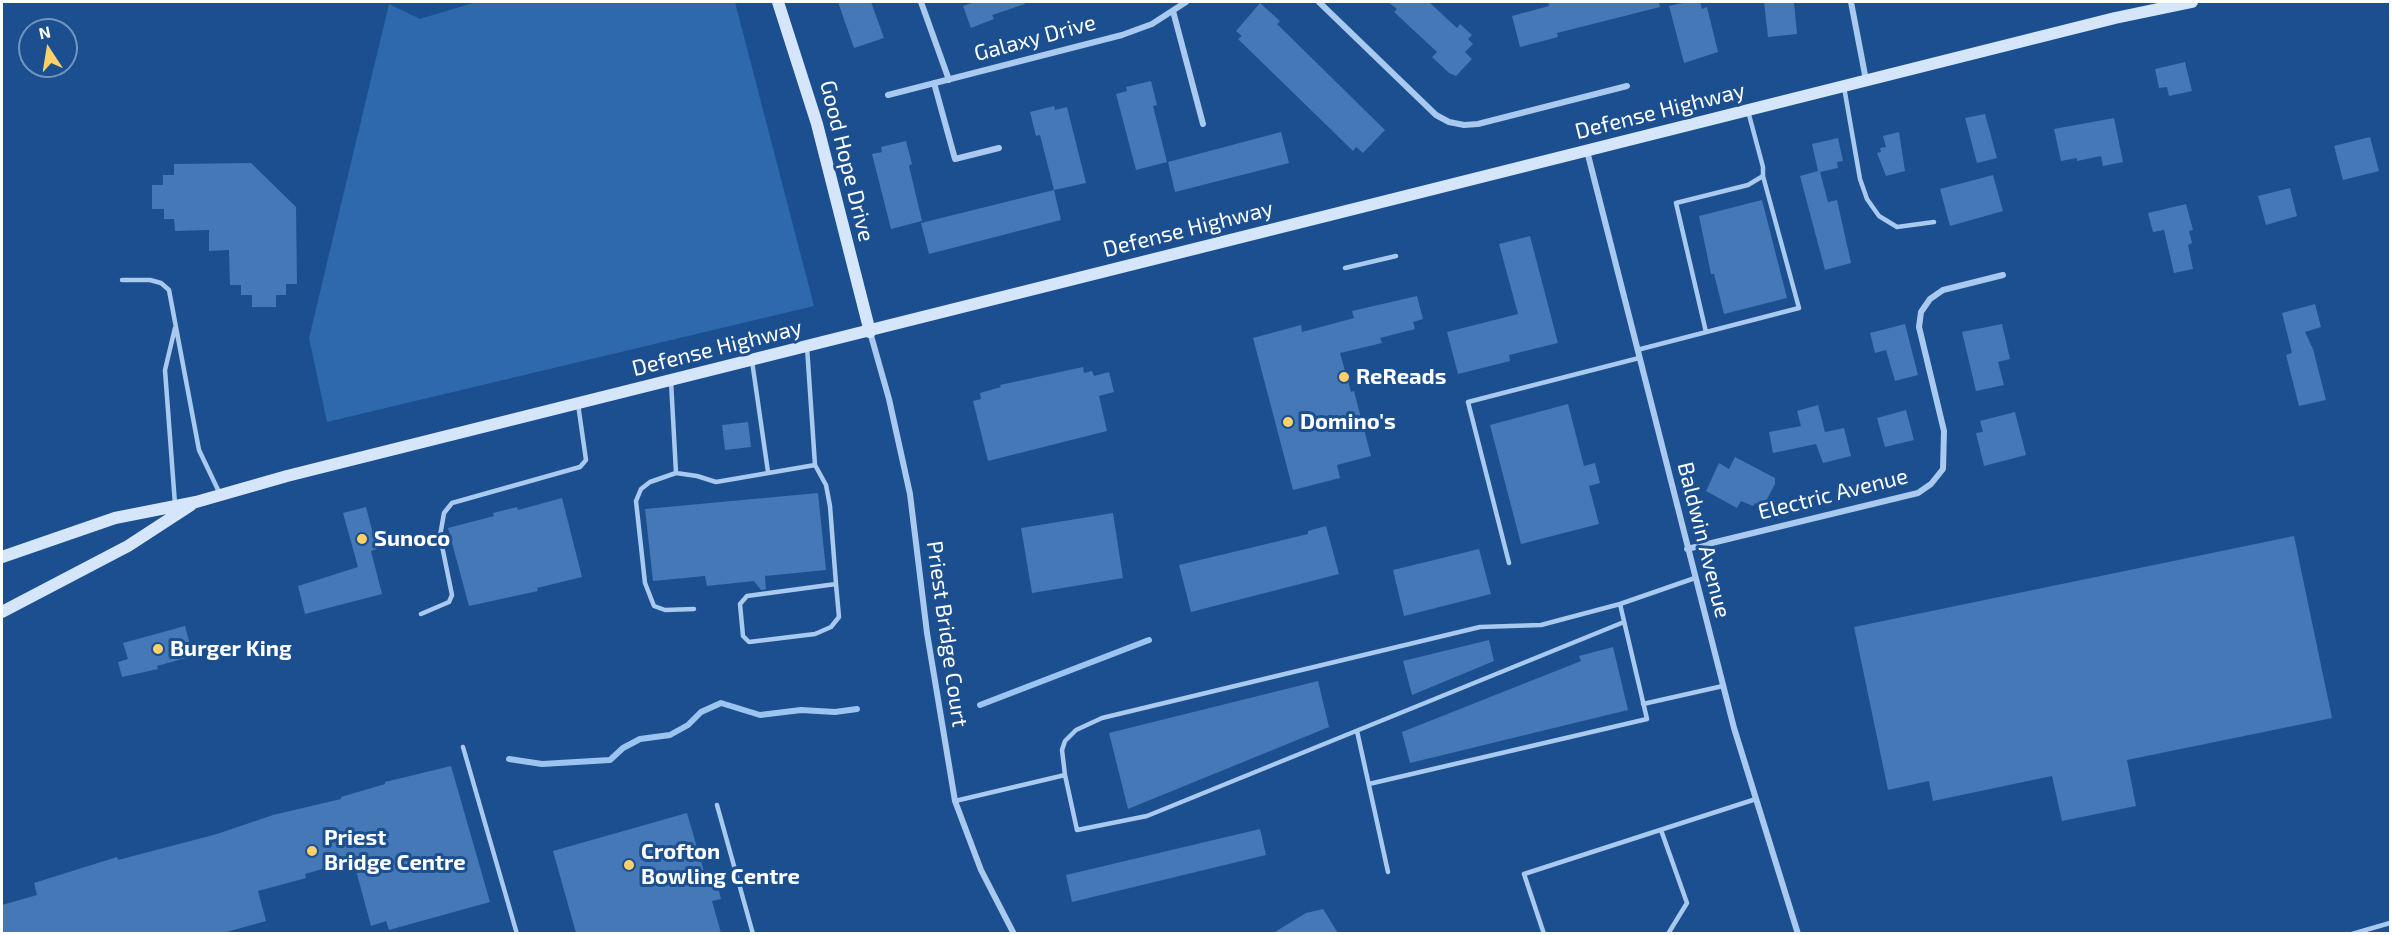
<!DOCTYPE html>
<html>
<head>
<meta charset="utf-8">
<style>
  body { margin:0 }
  #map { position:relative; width:2392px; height:935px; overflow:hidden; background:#1b4f8f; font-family:"Exo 2",sans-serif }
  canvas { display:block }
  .frame { position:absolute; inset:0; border:3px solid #fff; pointer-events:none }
  .north { position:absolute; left:18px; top:18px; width:60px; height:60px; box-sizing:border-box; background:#1b4f8f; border:2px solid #7695bc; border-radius:50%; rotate:348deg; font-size:16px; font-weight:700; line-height:24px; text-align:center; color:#fff }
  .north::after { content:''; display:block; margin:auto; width:21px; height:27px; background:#ffd166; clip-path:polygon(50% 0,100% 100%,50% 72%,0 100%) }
</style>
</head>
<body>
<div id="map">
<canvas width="2392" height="935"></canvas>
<div class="frame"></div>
<div class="north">N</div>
</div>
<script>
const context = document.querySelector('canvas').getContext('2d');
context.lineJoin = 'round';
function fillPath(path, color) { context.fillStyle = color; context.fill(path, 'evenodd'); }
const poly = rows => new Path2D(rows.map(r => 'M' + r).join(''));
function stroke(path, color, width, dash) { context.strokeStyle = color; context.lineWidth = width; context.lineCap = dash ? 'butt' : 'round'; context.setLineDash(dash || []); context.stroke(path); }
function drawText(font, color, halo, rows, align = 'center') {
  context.font = font + ' "Exo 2",sans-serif'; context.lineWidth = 6; context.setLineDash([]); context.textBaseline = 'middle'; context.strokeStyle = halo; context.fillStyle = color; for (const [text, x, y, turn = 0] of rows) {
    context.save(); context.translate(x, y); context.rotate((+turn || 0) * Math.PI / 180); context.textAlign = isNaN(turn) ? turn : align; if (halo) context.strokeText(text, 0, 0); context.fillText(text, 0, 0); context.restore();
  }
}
fillPath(poly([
  [476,2,735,2,814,306,327,422,309,338,389,4,420,19]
]), '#2e69ad');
stroke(poly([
  [980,705,1149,640],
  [509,759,542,764,610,760,623,748,640,739,670,735,688,725,701,712,721,703,760,715,801,710,835,712,857,709]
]), '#9cc4f0', 6);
fillPath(poly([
  [838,2,871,2,884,38,854,48],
  [975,2,1024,2,1025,4,992,15,994,19,971,28,963,6],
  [1388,2,1429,2,1457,28,1460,24,1472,35,1468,39,1473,44,1465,52,1472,59,1456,76,1449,73,1432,57,1437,52,1394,12,1397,9],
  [1548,2,1659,2,1660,7,1557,33,1558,37,1520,47,1512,16,1549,6],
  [1687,2,1700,2,1702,9,1707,7,1718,52,1684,63,1669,6],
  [1764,2,1794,2,1797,34,1768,37],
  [1260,3,1280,21,1277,24,1385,130,1363,153,1356,147,1353,151,1238,39,1242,36,1236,31],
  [2185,62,2192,91,2169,96,2167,87,2159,88,2155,69],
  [1151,81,1157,105,1153,106,1167,162,1136,170,1116,94,1127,91,1126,87],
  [1054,106,1055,110,1067,107,1086,183,1054,190,1040,135,1036,136,1030,112],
  [1985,114,1997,158,1977,163,1965,118],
  [2114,118,2123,162,2103,166,2101,156,2077,161,2077,158,2061,161,2054,129],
  [1281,132,1289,163,1175,192,1168,162],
  [1899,132,1905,171,1886,176,1877,153,1881,152,1880,148,1886,147,1883,136],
  [2370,137,2379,171,2343,180,2334,146],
  [1838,138,1843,161,1837,162,1838,168,1820,172,1828,202,1837,200,1851,263,1825,270,1800,176,1818,171,1812,144],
  [906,141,912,164,909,166,922,221,891,229,872,154,882,152,881,147],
  [251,163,296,207,297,284,286,284,286,295,276,295,276,307,252,307,252,295,241,295,241,285,230,285,229,250,209,251,209,230,175,231,174,219,164,219,164,209,152,209,152,185,163,185,163,175,174,175,174,164],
  [1993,175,2003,211,1950,226,1940,189],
  [2290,188,2297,216,2266,225,2258,196],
  [1054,190,1061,220,929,254,921,223],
  [1762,200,1787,298,1724,314,1714,274,1711,274,1699,216],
  [2186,204,2193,230,2189,231,2192,243,2188,245,2193,269,2174,273,2164,230,2153,232,2148,213],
  [1530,236,1558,343,1509,355,1510,361,1458,374,1447,332,1518,314,1499,244],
  [1417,296,1423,319,1413,322,1415,329,1380,338,1382,343,1340,353,1351,392,1354,391,1371,456,1337,465,1340,478,1293,490,1253,338,1301,325,1302,332,1354,318,1352,311],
  [2315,304,2321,327,2305,332,2313,349,2326,400,2299,406,2286,355,2292,353,2282,313],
  [1905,324,1918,375,1895,381,1886,350,1875,353,1870,333],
  [2002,324,2010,359,1998,362,2004,385,1976,391,1962,332],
  [1083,367,1084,373,1092,371,1094,376,1109,372,1114,392,1099,396,1107,431,988,461,973,401,981,399,980,393,1001,387,1000,385],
  [1568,404,1584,466,1595,463,1600,483,1589,486,1599,524,1521,544,1490,425],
  [1818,405,1825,432,1844,428,1851,456,1823,463,1816,444,1773,453,1769,432,1801,426,1797,411],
  [1906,410,1914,440,1885,447,1877,418],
  [2015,412,2026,455,1984,466,1976,433,1983,432,1980,421],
  [748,422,751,447,725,450,722,425],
  [1735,457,1775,478,1775,484,1763,507,1755,503,1753,506,1741,501,1737,508,1706,491,1719,463,1729,469],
  [818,493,826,570,765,576,766,589,761,590,754,581,707,586,705,576,653,581,645,509],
  [562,498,582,577,537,588,538,591,469,606,448,528,494,516,493,513,517,507,518,510],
  [366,507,377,549,371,551,382,594,305,614,298,586,358,567,343,513],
  [1113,513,1123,578,1032,593,1021,528],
  [1326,526,1339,574,1191,612,1179,565,1308,534,1308,531],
  [2294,536,2332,718,2127,760,2136,806,2062,821,2052,776,1933,801,1929,781,1888,790,1854,627],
  [1479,549,1491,594,1404,616,1393,570],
  [185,626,193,656,157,666,158,669,122,677,118,662,128,659,123,643],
  [1489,640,1494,661,1412,695,1403,661],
  [1613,647,1628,710,1410,763,1402,732,1581,661,1579,656],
  [1318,681,1329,727,1128,809,1109,733],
  [451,766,490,902,389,930,386,921,371,926,354,863,337,868,336,865,305,874,306,878,258,891,266,921,223,933,2,933,2,905,37,895,34,883,117,857,118,860,217,834,273,815,341,799,341,797,385,784,385,782],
  [687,813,707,882,716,879,721,899,712,901,721,933,576,933,553,851],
  [1260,829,1266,855,1072,902,1066,875],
  [1323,909,1338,933,1273,933,1306,913]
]), '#4478b7');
stroke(poly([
  [1844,87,1860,179,1867,199,1879,216,1897,227,1934,222],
  [1345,268,1396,256],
  [122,280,150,280,161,283,169,290,199,450,220,494],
  [1706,332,1676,203,1748,185,1763,176,1763,167,1748,111],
  [1637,350,1799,308,1763,176],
  [752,361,768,472],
  [671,381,676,473,697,476,716,482,815,465,807,347],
  [815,465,826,485,830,506,836,584,839,617,831,627,815,634,749,642,743,636,740,604,747,596,836,584],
  [676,473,650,482,641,489,636,501,645,583,654,606,665,610,694,609],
  [175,504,165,370,175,328],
  [1509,563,1468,402,1639,358],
  [421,614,449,602,452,595,440,536,444,513,452,503,580,467,586,460,578,404],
  [1643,704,1723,686],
  [1357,731,1388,872],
  [463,747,517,934],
  [1065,775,1062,750,1065,741,1076,730,1102,718,1480,627,1541,625,1620,604,1695,578],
  [1369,784,1647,719,1620,604],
  [955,801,1065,775,1077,830,1147,816,1624,622],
  [717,805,753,934],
  [1661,830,1687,903,1668,934],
  [1544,934,1524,874,1756,799],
  [2352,934,2390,923]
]), '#a9c9ee', 4.5);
stroke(poly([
  [921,2,949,80],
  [1319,2,1436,115,1449,122,1464,125,1478,124,1627,86],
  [1851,2,1866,80],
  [1173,11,1203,124],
  [934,83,955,159,999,148],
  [888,95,1122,35,1152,24,1186,2],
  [1587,151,1734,728,1798,934],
  [870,332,889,399,910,494,927,633,955,801,981,870,1014,934],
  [1687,549,1918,493,1931,484,1943,469,1944,431,1919,327,1921,312,1930,299,1943,290,2003,275]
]), '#a9c9ee', 6);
stroke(poly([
  [778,2,817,124,870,332],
  [2,557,115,518,196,502,287,476,1330,215,2115,18,2192,2],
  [2,612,128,546,191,505]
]), '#d6e6fa', 12);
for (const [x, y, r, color] of [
  [1344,377,6,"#ffd166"],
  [1288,422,6,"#ffd166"],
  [362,539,6,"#ffd166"],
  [158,649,6,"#ffd166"],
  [312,851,6,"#ffd166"],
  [629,865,6,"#ffd166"]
]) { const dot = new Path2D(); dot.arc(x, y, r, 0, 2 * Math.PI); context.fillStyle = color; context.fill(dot); stroke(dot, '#1b4f8f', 2); }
drawText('22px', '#fff', '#1b4f8f', [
  ["Galaxy Drive",1035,38,-15],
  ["Defense Highway",1660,111,-14],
  ["Good Hope Drive",847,161,76],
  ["Defense Highway",1188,229,-14],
  ["Defense Highway",717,348,-14],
  ["Electric Avenue",1833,494,-14],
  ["Baldwin Avenue",1704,540,76],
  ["Priest Bridge Court",947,634,82]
]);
drawText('bold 22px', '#fff', '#1b4f8f', [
  ["ReReads",1356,377],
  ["Domino's",1300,422],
  ["Sunoco",374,539],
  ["Burger King",170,649],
  ["Priest",324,838],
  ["Bridge Centre",324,863],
  ["Crofton",641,852],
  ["Bowling Centre",641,877]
], 'left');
</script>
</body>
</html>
